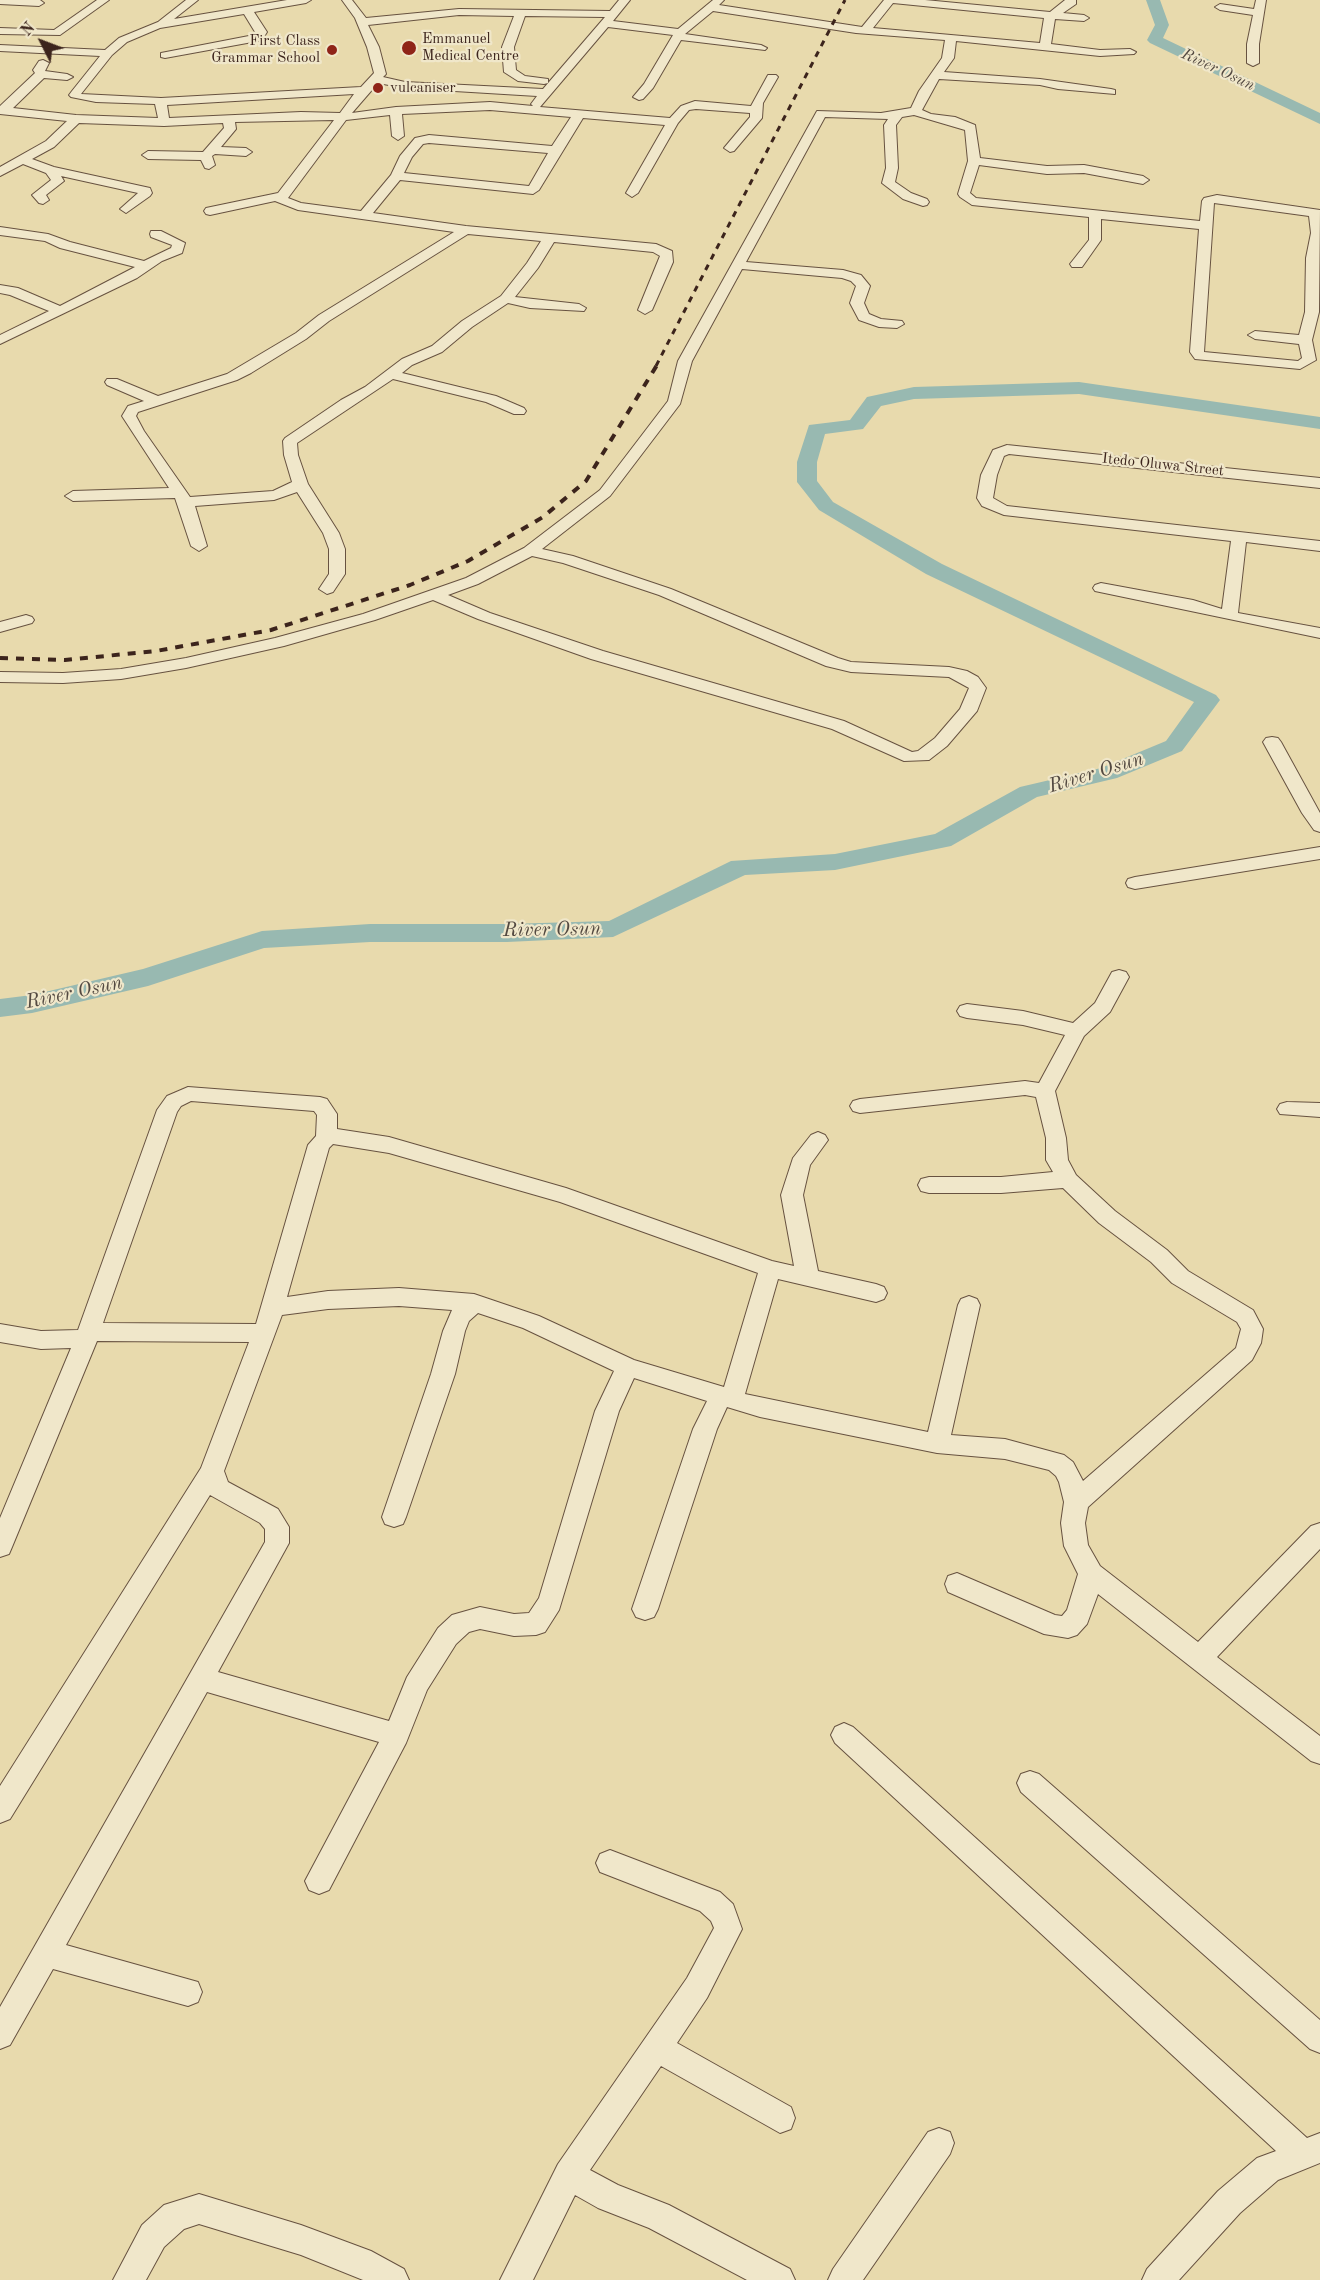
<!DOCTYPE html>
<html>
<head>
<meta charset="utf-8">
<style>
  body { margin:0 }
  #map { position:relative; width:1320px; height:2280px; overflow:hidden; background:#e8daad; font-family:"Old Standard TT",serif }
  canvas { display:block }
  .north { position:absolute; left:12px; top:12px; width:60px; height:60px; -webkit-text-stroke:4px #f0e7ca; paint-order:stroke; rotate:312deg; font-size:16px; font-weight:700; line-height:24px; text-align:center; color:#3c241c }
  .north::after { content:''; display:block; margin:auto; width:21px; height:27px; background:#3c241c; clip-path:polygon(50% 0,100% 100%,50% 72%,0 100%) }
</style>
</head>
<body>
<div id="map">
<canvas width="1320" height="2280"></canvas>
<div class="north">N</div>
</div>
<script>
const context = document.querySelector('canvas').getContext('2d');
context.lineJoin = 'round';
const poly = rows => new Path2D(rows.map(r => 'M' + r).join(''));
function fillPath(path, color) { context.fillStyle = color; context.fill(path, 'evenodd'); }
function stroke(path, color, width, dash) { context.strokeStyle = color; context.lineWidth = width; context.lineCap = dash ? 'butt' : 'round'; context.setLineDash(dash || []); context.stroke(path); }
function drawText(font, color, halo, rows, align = 'center') {
  context.font = font + ' "Old Standard TT",serif'; context.lineWidth = 4.5; context.setLineDash([]); context.textBaseline = 'middle'; context.strokeStyle = halo; context.fillStyle = color; for (const [text, x, y, turn = 0] of rows) {
    context.save(); context.translate(x, y); context.rotate((+turn || 0) * Math.PI / 180); context.textAlign = isNaN(turn) ? turn : align; if (halo) context.strokeText(text, 0, 0); context.fillText(text, 0, 0); context.restore();
  }
}
fillPath(poly([
  [1146,0,1160,0,1169,25,1163,38,1320,113,1320,124,1150,43,1147,40,1155,25,1146,0],
  [1079,382,1320,417,1320,429,1079,394,914,399,881,406,863,429,825,434,817,462,817,481,833,502,942,564,1216,695,1220,700,1182,751,1117,778,1037,797,951,846,835,870,745,875,613,937,507,942,370,942,264,948,148,986,32,1013,0,1017,0,999,32,995,143,969,262,931,370,924,507,924,609,921,731,861,835,854,935,834,1020,787,1101,768,1166,741,1194,702,926,574,819,510,797,482,797,462,809,425,850,420,867,397,914,387,1079,382]
]), '#98b9b1');
const minor = poly([
  [0,0,40,0,44,3,39,6,0,4,0,0],
  [97,0,109,0,60,35,0,34,0,28,54,30,97,0],
  [186,0,198,0,174,19,287,0,311,0,306,3,254,12,267,32,262,40,258,41,165,58,161,57,161,53,254,35,255,32,244,14,160,28,127,42,112,55,81,94,161,98,361,87,374,73,367,47,355,18,342,0,352,0,366,18,459,9,610,11,619,0,630,0,613,21,678,29,713,0,724,0,719,5,862,27,884,0,925,0,1050,12,1065,0,1076,0,1076,4,1063,13,1084,15,1089,18,1084,21,1055,19,1051,44,1100,50,1130,49,1136,52,1134,54,1100,56,956,41,954,58,944,72,1040,79,1111,89,1115,90,1115,94,1058,89,1040,85,939,79,922,110,931,114,955,117,975,125,980,158,1047,166,1084,165,1143,176,1149,180,1143,184,1084,173,1047,174,979,165,970,193,976,198,1200,221,1202,201,1204,198,1217,195,1320,210,1319,312,1312,340,1316,360,1300,369,1195,359,1190,352,1199,229,1101,219,1101,240,1082,267,1072,267,1070,264,1089,240,1089,217,972,205,960,197,958,194,968,161,965,130,914,115,902,117,896,125,898,168,895,182,911,193,927,199,929,202,927,205,923,206,903,199,882,183,886,168,884,125,888,119,825,117,746,262,843,270,861,275,870,286,864,303,869,314,881,319,902,321,904,324,897,328,879,327,859,320,850,303,856,286,851,281,842,278,742,269,692,361,680,404,610,496,542,549,573,556,671,589,838,658,851,662,949,667,967,671,978,677,986,688,977,711,947,746,929,760,904,761,832,729,591,659,478,619,433,600,375,620,284,646,186,668,121,679,63,683,0,682,0,672,63,673,121,669,186,658,275,638,363,614,466,578,524,548,600,490,668,401,678,361,817,111,881,113,911,108,919,91,942,58,945,40,856,33,713,11,685,34,761,45,767,48,765,50,681,40,653,88,643,99,639,100,633,97,644,84,673,35,608,27,540,107,670,118,681,106,695,101,751,106,768,75,776,75,778,77,763,103,762,118,734,151,730,152,724,148,750,117,750,113,696,109,689,110,678,123,638,193,632,197,626,193,665,125,583,118,539,190,533,194,400,180,373,213,466,226,656,244,672,251,673,262,652,310,645,314,638,310,660,256,653,252,554,242,538,268,515,297,579,304,586,308,584,311,530,308,508,303,472,327,442,352,412,365,402,373,496,396,524,408,526,411,524,414,514,414,486,402,393,379,297,443,298,455,308,484,339,533,345,549,345,574,333,592,327,594,319,589,329,574,329,549,323,533,297,492,274,500,195,506,207,546,199,551,191,546,175,498,73,501,65,496,73,491,169,488,122,416,128,406,144,401,107,385,105,382,107,379,117,379,158,396,227,374,296,333,319,315,454,232,298,210,275,201,210,215,206,214,204,211,206,208,278,193,334,120,235,122,236,129,221,147,246,148,252,152,246,156,215,154,212,156,215,165,209,169,205,168,201,160,148,159,142,155,148,151,203,152,224,128,223,123,164,126,79,123,54,147,32,159,54,167,150,188,152,193,150,196,126,213,120,209,138,193,61,176,64,181,46,195,49,200,43,204,39,203,32,195,51,180,46,173,23,164,0,176,0,167,46,141,67,121,0,114,0,106,35,73,33,70,39,61,43,60,49,63,45,71,67,74,73,77,67,80,44,78,13,108,76,115,158,118,155,104,96,102,71,97,69,95,72,91,100,56,0,51,0,45,105,50,119,38,158,22,186,0],
  [893,3,1044,18,1040,43,873,28,893,3],
  [459,15,514,16,502,47,504,72,518,81,544,84,548,83,548,79,525,76,516,70,514,47,525,16,605,17,543,89,405,82,383,77,386,74,379,47,368,25,459,15],
  [378,83,405,88,537,96,531,104,533,106,490,102,396,107,352,113,378,83],
  [354,94,340,113,301,112,169,118,167,105,354,94],
  [490,110,571,117,552,146,429,135,415,138,400,156,391,175,361,211,301,203,288,198,346,120,390,115,392,136,398,140,404,136,402,114,490,110],
  [429,143,548,153,529,186,404,173,412,157,423,144,429,143],
  [1214,203,1309,216,1311,233,1306,258,1305,312,1299,335,1255,331,1248,335,1255,339,1299,344,1302,358,1298,361,1204,352,1214,203],
  [468,234,541,241,527,263,501,296,462,321,432,346,402,359,365,387,341,400,285,438,283,441,284,455,292,482,273,491,190,497,144,431,136,416,138,412,237,380,251,373,306,339,329,321,468,234],
  [532,556,563,563,659,595,826,666,851,672,949,677,969,688,960,709,935,738,918,751,912,752,844,721,603,651,490,613,448,595,478,584,532,556],
  [1256,0,1266,0,1259,44,1259,63,1253,66,1247,63,1247,44,1253,15,1220,10,1215,7,1220,4,1254,9,1256,0],
  [0,227,48,234,70,242,144,261,171,248,172,245,151,237,150,234,151,231,161,231,185,243,182,253,162,261,137,278,0,344,0,335,49,311,10,295,0,293,0,285,18,288,60,306,135,267,60,248,45,241,0,235,0,227],
  [1007,445,1320,478,1320,488,1009,454,1004,456,997,475,993,498,1007,506,1320,541,1320,551,1246,542,1238,613,1320,628,1320,638,1095,591,1093,588,1095,585,1101,583,1193,600,1222,609,1231,541,1004,515,982,506,977,498,981,475,993,450,1007,445],
  [26,615,32,617,34,620,32,623,0,632,0,622,26,615],
  [1272,737,1278,738,1281,742,1320,813,1320,832,1314,830,1302,813,1263,742,1266,738,1272,737],
  [1320,847,1320,859,1135,889,1128,887,1126,883,1128,879,1135,877,1320,847],
  [1119,970,1126,972,1129,977,1110,1012,1084,1036,1055,1091,1066,1138,1068,1160,1076,1175,1115,1211,1167,1250,1188,1271,1253,1310,1263,1329,1261,1343,1252,1360,1088,1507,1085,1523,1088,1545,1100,1566,1198,1642,1311,1526,1320,1523,1320,1549,1217,1657,1320,1736,1320,1764,1311,1761,1098,1594,1087,1624,1077,1635,1068,1638,1044,1634,948,1592,945,1584,948,1576,957,1573,1055,1615,1062,1616,1067,1610,1078,1574,1064,1546,1061,1523,1064,1502,1059,1482,1056,1476,1049,1470,1005,1459,937,1453,760,1417,727,1407,717,1429,658,1609,654,1617,645,1620,636,1617,632,1609,693,1429,707,1401,634,1378,619,1411,559,1610,545,1632,536,1635,514,1636,480,1629,469,1632,456,1644,427,1690,406,1743,329,1890,319,1894,309,1890,305,1881,379,1742,207,1692,66,1945,198,1982,202,1992,198,2002,188,2006,53,1969,10,2045,0,2049,0,2007,265,1542,265,1529,260,1523,210,1495,10,1819,0,1823,0,1786,201,1468,249,1342,97,1341,12,1547,9,1554,0,1557,0,1518,71,1348,41,1349,0,1342,0,1324,41,1331,78,1330,157,1110,167,1096,188,1087,320,1097,327,1099,337,1114,337,1129,389,1137,566,1188,772,1261,794,1266,781,1195,793,1158,811,1135,818,1132,825,1135,828,1140,810,1165,803,1195,818,1271,876,1284,884,1287,887,1293,884,1299,876,1302,778,1279,745,1394,928,1432,958,1305,961,1299,969,1296,977,1299,980,1305,951,1435,1005,1439,1064,1455,1073,1462,1083,1481,1236,1348,1241,1329,1237,1322,1172,1283,1151,1262,1099,1223,1063,1188,1001,1193,929,1193,921,1191,918,1185,921,1179,929,1177,1001,1177,1053,1172,1046,1160,1046,1138,1036,1097,1025,1095,860,1113,853,1111,850,1106,853,1101,860,1099,1025,1081,1039,1083,1065,1035,1023,1025,967,1018,960,1016,957,1011,960,1006,967,1004,1023,1011,1073,1023,1095,1003,1112,972,1119,970],
  [191,1101,314,1111,317,1115,316,1136,308,1145,256,1324,103,1323,177,1112,181,1106,191,1101],
  [333,1144,389,1153,560,1202,758,1273,724,1387,634,1360,539,1316,474,1294,399,1288,328,1291,287,1297,329,1148,333,1144],
  [399,1306,452,1310,443,1331,431,1374,382,1517,385,1524,394,1527,403,1524,406,1517,455,1374,465,1331,469,1321,478,1313,523,1328,614,1371,595,1411,539,1598,529,1613,514,1614,480,1607,452,1615,438,1628,407,1677,389,1721,218,1672,289,1543,289,1527,278,1509,228,1482,224,1471,282,1315,328,1309,399,1306],
  [1287,1102,1320,1103,1320,1117,1280,1114,1277,1109,1280,1104,1287,1102],
  [844,1723,853,1727,1307,2138,1320,2133,1320,2163,1278,2180,1240,2213,1179,2280,1142,2280,1147,2269,1218,2191,1257,2158,1276,2151,835,1743,831,1735,835,1727,844,1723],
  [1030,1771,1039,1774,1320,2020,1320,2053,1310,2049,1021,1792,1017,1783,1021,1774,1030,1771],
  [610,1850,720,1892,733,1904,742,1929,707,1998,677,2043,791,2107,795,2118,791,2129,780,2133,661,2066,590,2170,618,2185,669,2205,790,2269,795,2280,747,2280,649,2228,598,2208,575,2195,533,2280,500,2280,558,2164,687,1978,714,1928,711,1921,700,1911,600,1872,596,1863,600,1854,610,1850],
  [939,2128,950,2132,954,2143,950,2154,863,2280,828,2280,833,2269,928,2132,939,2128],
  [199,2194,301,2225,371,2251,404,2269,409,2280,363,2280,301,2255,199,2224,184,2229,164,2247,146,2280,113,2280,142,2225,164,2205,199,2194]
]);
stroke(minor, '#675240', 2);
fillPath(minor, '#f0e7ca');
stroke(poly([
  [656,366,845,0]
]), '#3c241c', 3, [6, 6]);
stroke(poly([
  [0,658,65,660,156,651,271,630,410,585,468,561,543,517,586,481,657,365]
]), '#3c241c', 4, [8, 8]);
for (const [x, y, r, color] of [
  [409,48,8,"#8f2418"],
  [332,50,6,"#8f2418"],
  [378,88,6,"#8f2418"]
]) { const dot = new Path2D(); dot.arc(x, y, r, 0, 2 * Math.PI); context.fillStyle = color; context.fill(dot); stroke(dot, '#f0e7ca', 2); }
drawText('15px', '#3c241c', '#f0e7ca', [
  ["Emmanuel",422,39],
  ["Medical Centre",422,56],
  ["First Class",320,41,"right"],
  ["Grammar School",320,58,"right"],
  ["vulcaniser",390,88]
], 'left');
drawText('15px', '#3c241c', '#f0e7ca', [
  ["Itedo Oluwa Street",1163,465,6]
]);
drawText('italic 16px', '#534941', '#f0e7ca', [
  ["River Osun",1218,70,25]
]);
drawText('italic 20px', '#534941', '#f0e7ca', [
  ["River Osun",1096,773,-17],
  ["River Osun",552,930,-1],
  ["River Osun",74,993,-12]
]);
</script>
</body>
</html>
